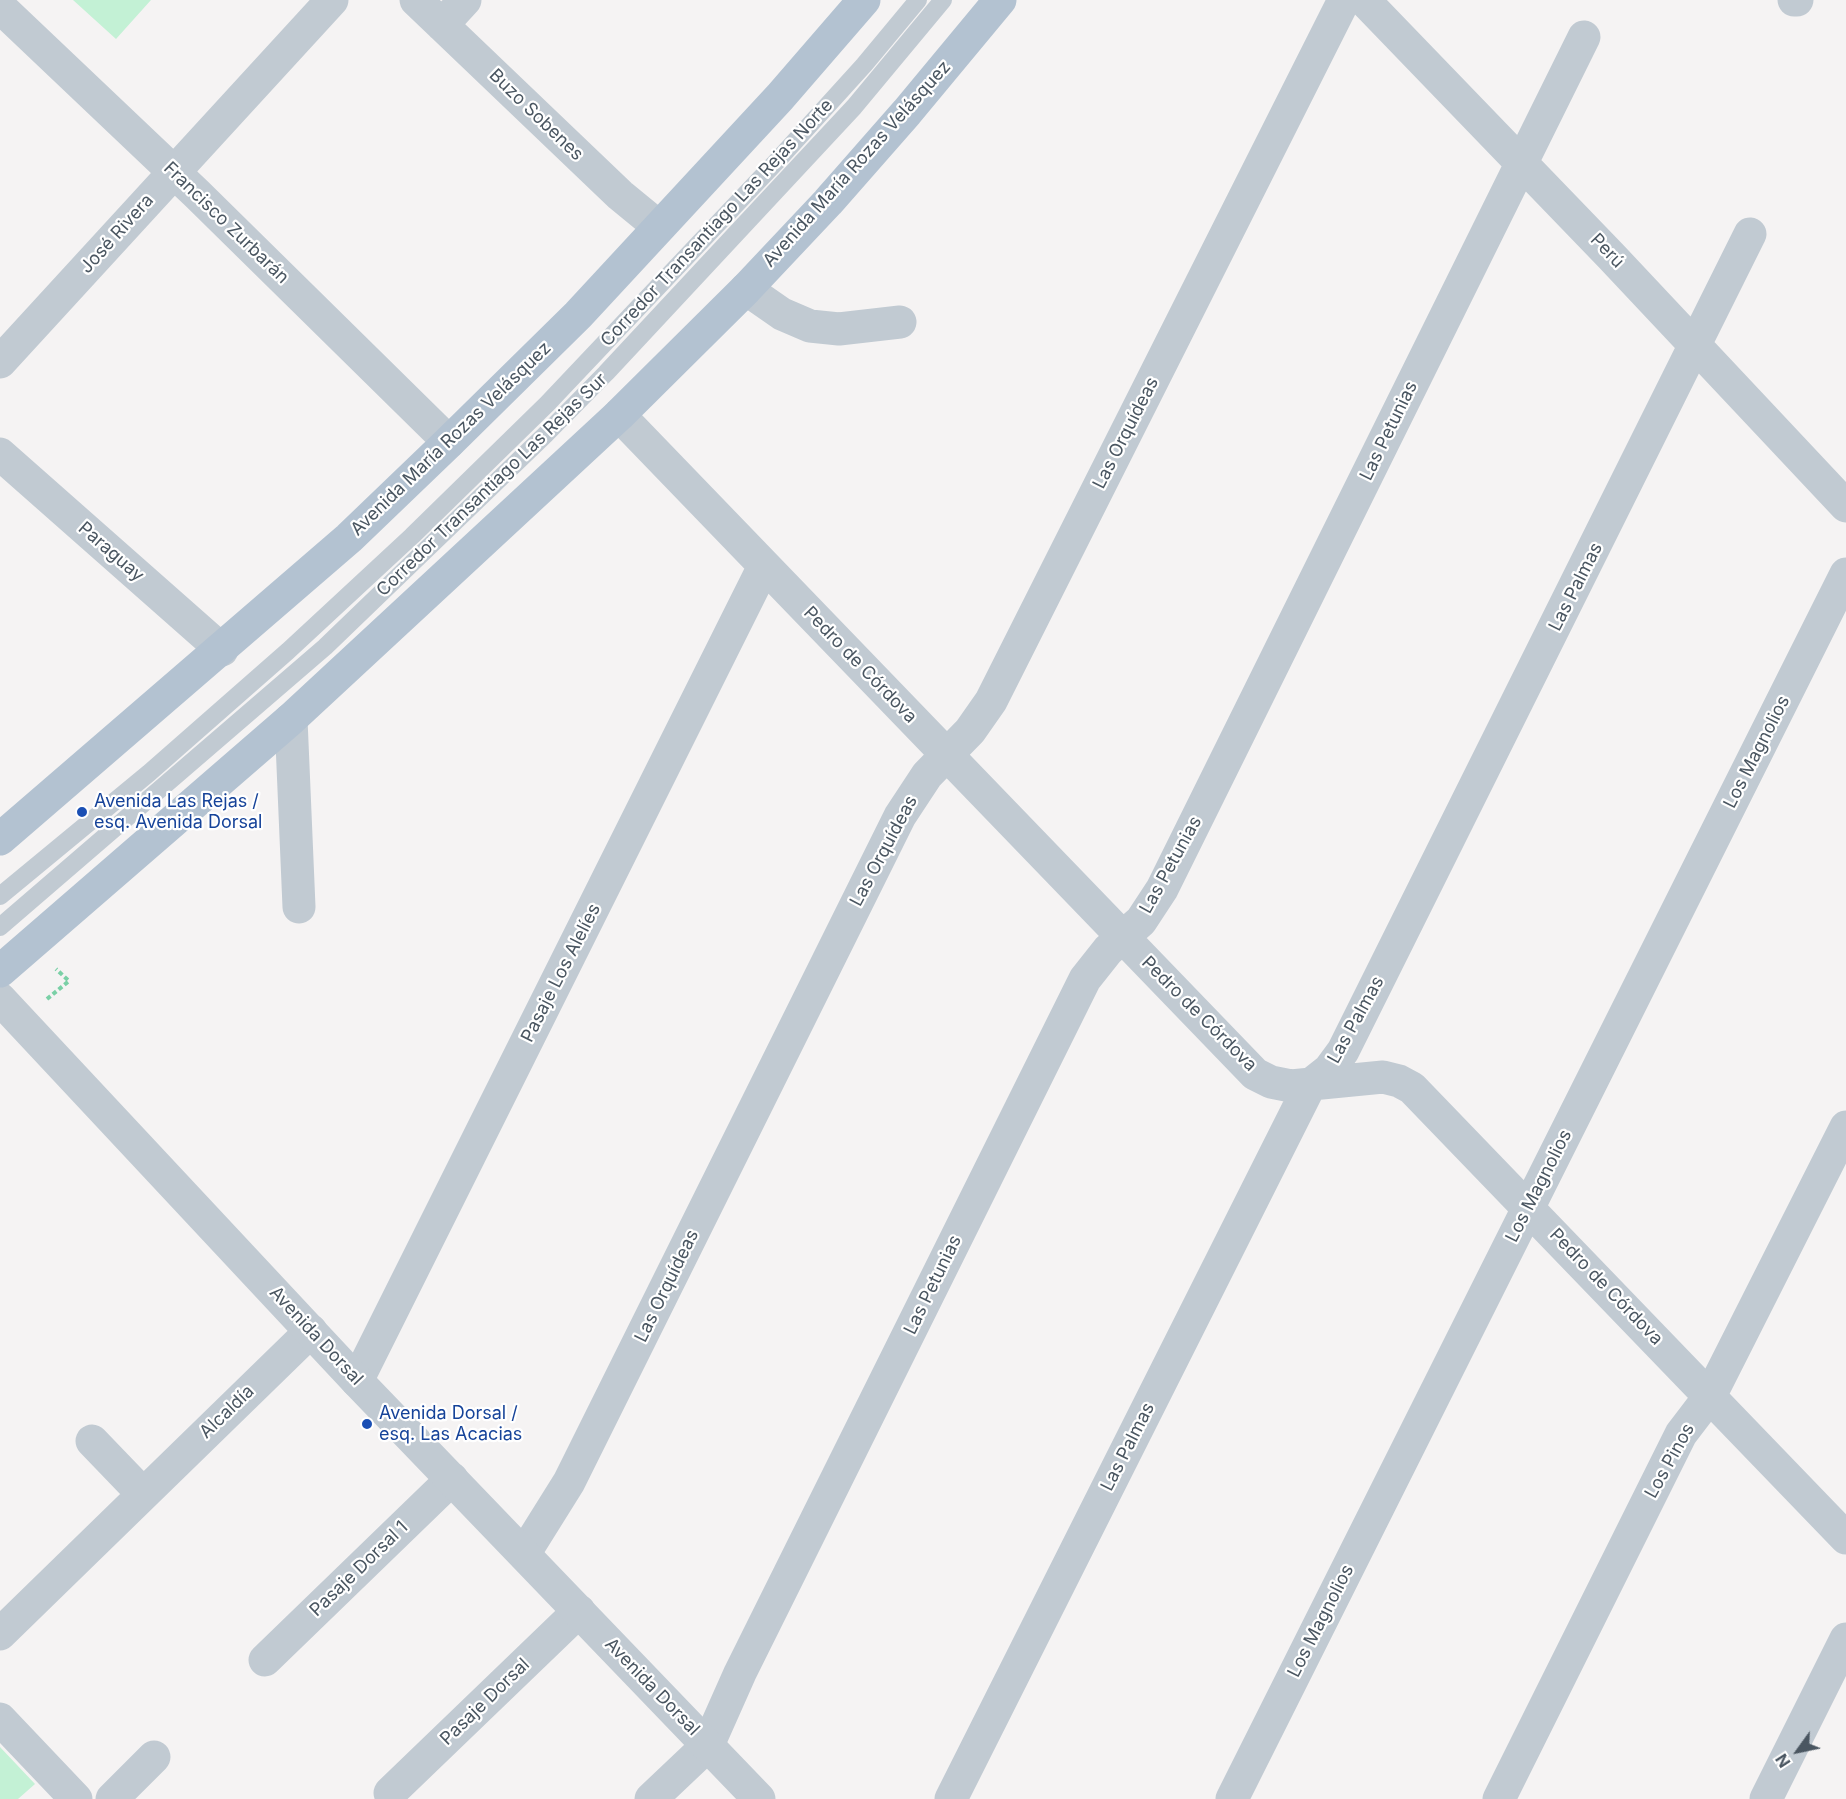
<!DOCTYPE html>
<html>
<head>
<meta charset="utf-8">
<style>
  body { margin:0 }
  #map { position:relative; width:1846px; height:1799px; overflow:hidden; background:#f5f3f3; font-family:Inter,sans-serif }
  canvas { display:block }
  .north { position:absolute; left:1768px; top:1721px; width:60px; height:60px; -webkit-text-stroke:4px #fff; paint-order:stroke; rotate:237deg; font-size:16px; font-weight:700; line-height:24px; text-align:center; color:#4a5661 }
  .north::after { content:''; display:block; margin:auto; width:21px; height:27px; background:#4a5661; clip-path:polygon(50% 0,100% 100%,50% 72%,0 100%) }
</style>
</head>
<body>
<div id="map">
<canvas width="1846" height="1799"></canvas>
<div class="north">N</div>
</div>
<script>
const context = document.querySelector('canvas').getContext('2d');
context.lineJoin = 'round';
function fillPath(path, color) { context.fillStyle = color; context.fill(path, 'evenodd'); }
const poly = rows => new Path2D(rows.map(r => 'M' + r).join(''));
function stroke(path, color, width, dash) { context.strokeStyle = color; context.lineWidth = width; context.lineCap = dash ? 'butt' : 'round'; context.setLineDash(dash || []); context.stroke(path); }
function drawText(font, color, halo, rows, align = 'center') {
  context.font = font + ' Inter,sans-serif'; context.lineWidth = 4.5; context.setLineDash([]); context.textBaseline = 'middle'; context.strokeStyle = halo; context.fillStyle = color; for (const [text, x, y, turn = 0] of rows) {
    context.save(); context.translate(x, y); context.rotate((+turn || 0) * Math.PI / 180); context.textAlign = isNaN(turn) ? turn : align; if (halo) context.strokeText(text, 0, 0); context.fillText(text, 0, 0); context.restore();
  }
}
fillPath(poly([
  [73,0,151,0,116,39],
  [0,1747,35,1784,18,1799,0,1799]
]), '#c3f1d5');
stroke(poly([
  [47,999,69,981,56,969]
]), '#7ad0a6', 4, [4.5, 3]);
stroke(poly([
  [0,896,149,773,288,651,412,536,547,404,777,161,864,65,918,0],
  [0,927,325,647,546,434,606,373,854,107,943,0]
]), '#c1cad2', 18);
stroke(poly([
  [416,0,620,195,659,227],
  [1364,0,1611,256,1846,506],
  [1794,0,1797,0],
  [0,7,197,194,449,442],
  [442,25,465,0],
  [746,289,782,314,810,326,839,329,900,322],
  [0,362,332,0],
  [619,415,1255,1074,1271,1082,1291,1086,1383,1077,1399,1081,1412,1088,1846,1538],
  [0,454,222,650],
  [291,719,299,907],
  [357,1381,764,566],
  [92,1441,143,1494],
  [524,1554,569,1482,900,816,927,775,970,731,991,701,1344,0],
  [0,1634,311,1331],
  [265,1660,452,1479],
  [0,1719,76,1799],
  [390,1793,579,1611],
  [112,1799,154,1757],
  [651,1799,708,1745,740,1673,1085,979,1108,950,1141,921,1162,889,1584,37],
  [951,1799,1310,1085,1329,1070,1343,1051,1750,234],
  [1232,1799,1846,574],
  [1499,1799,1681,1434,1710,1396,1846,1127],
  [1766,1799,1846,1639]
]), '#c1cad2', 33);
stroke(poly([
  [0,999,357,1381,759,1799]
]), '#c1cad2', 33);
stroke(poly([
  [0,839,349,538,449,442,578,315,780,97,864,0],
  [0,971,291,719,619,415,746,289,828,202,907,112,1000,0]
]), '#b3c2d1', 33);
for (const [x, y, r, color] of [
  [82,812,6,"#1a4fb4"],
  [367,1424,6,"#1a4fb4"]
]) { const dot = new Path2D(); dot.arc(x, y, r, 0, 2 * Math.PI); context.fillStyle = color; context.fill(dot); stroke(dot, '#fff', 2); }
drawText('18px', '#4a5661', '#fff', [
  ["Buzo Sobenes",536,115,44],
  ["Avenida María Rozas Velásquez",857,164,-48],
  ["Francisco Zurbarán",226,223,44],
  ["Corredor Transantiago Las Rejas Norte",717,223,-47],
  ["José Rivera",117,234,-48],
  ["Perú",1607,251,46],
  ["Las Petunias",1389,431,-64],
  ["Las Orquídeas",1126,433,-63],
  ["Avenida María Rozas Velásquez",451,439,-44],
  ["Corredor Transantiago Las Rejas Sur",492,485,-44],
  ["Paraguay",111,552,41],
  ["Las Palmas",1576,587,-63],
  ["Pedro de Córdova",860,665,46],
  ["Los Magnolios",1757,752,-63],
  ["Las Orquídeas",884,851,-62],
  ["Las Petunias",1171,865,-61],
  ["Pasaje Los Alelíes",561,973,-63],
  ["Pedro de Córdova",1199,1014,45],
  ["Las Palmas",1356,1020,-61],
  ["Los Magnolios",1539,1186,-63],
  ["Las Petunias",933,1285,-64],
  ["Las Orquídeas",667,1286,-64],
  ["Pedro de Córdova",1606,1287,46],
  ["Avenida Dorsal",316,1336,47],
  ["Alcaldía",227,1412,-44],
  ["Las Palmas",1128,1447,-63],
  ["Los Pinos",1670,1461,-61],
  ["Pasaje Dorsal 1",359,1569,-44],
  ["Los Magnolios",1321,1621,-63],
  ["Avenida Dorsal",652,1687,46],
  ["Pasaje Dorsal",485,1702,-44]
]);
drawText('18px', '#164399', '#fff', [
  ["Avenida Las Rejas /",94,802],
  ["esq. Avenida Dorsal",94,823],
  ["Avenida Dorsal /",379,1414],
  ["esq. Las Acacias",379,1435]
], 'left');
</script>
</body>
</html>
